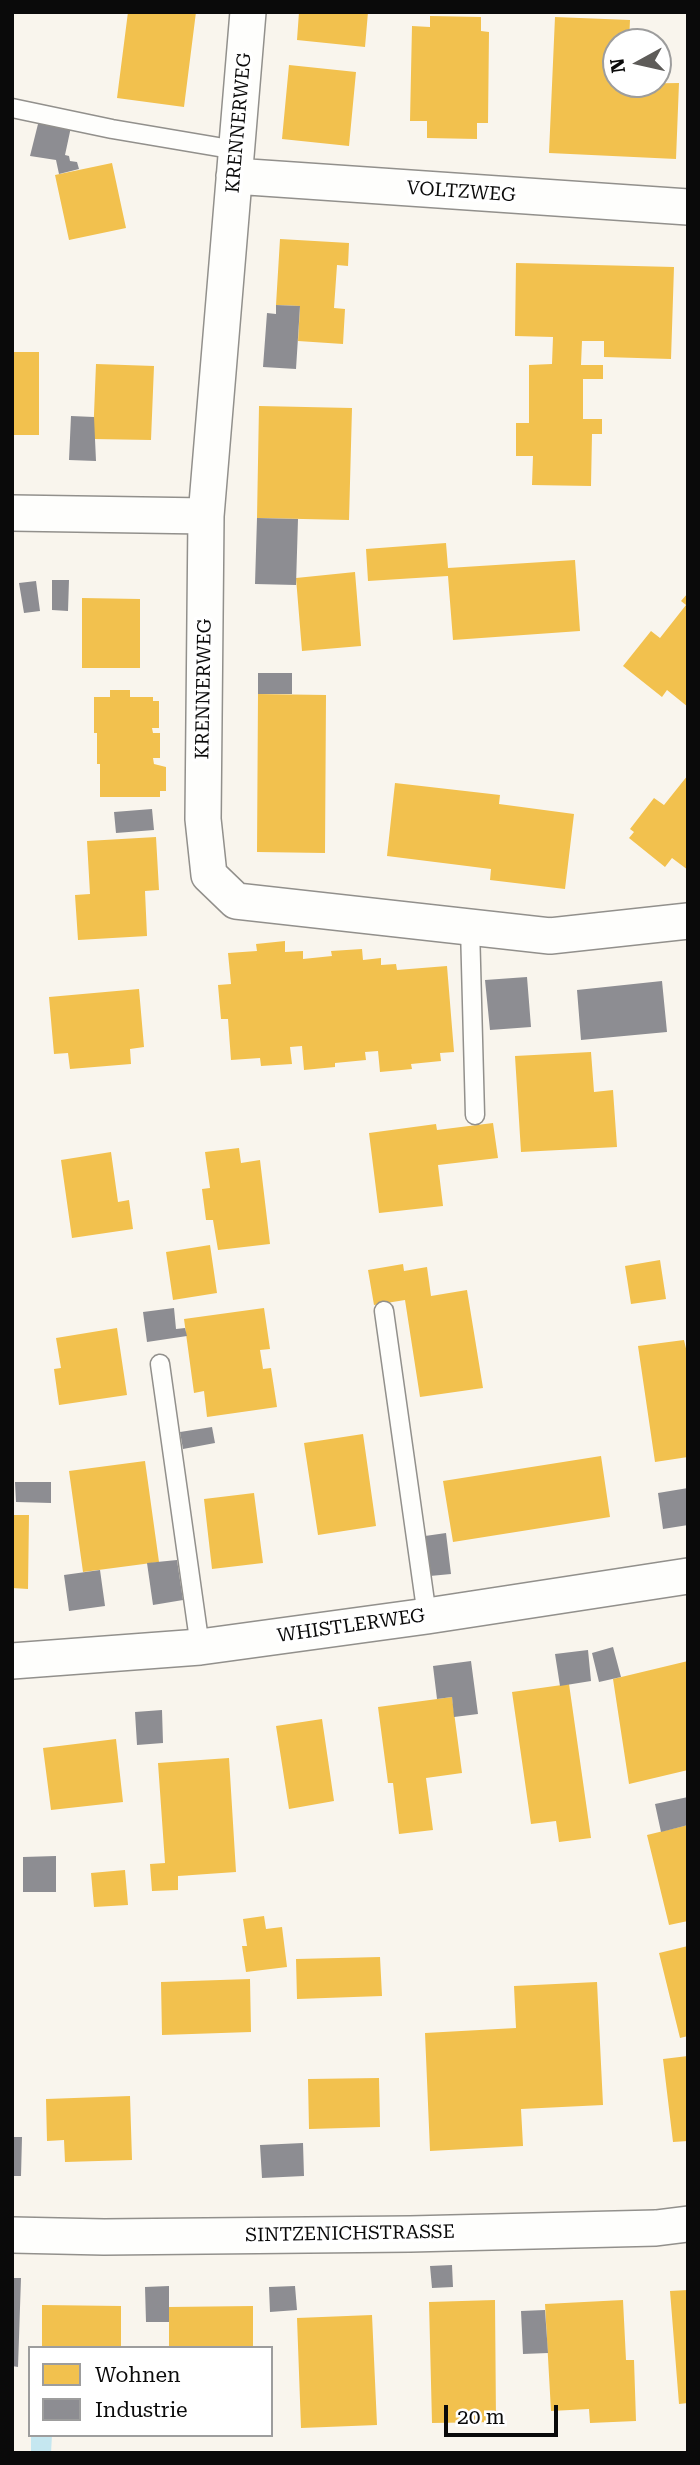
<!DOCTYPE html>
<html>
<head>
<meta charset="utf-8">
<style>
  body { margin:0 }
  #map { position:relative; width:700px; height:2465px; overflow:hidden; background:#f9f5ed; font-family:"Roboto Serif",serif }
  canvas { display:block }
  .frame { position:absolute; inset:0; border:14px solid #0a0a0a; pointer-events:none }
  .legend { position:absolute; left:28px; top:2346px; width:245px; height:91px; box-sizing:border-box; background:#fff; border:2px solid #9d9d9d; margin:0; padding:9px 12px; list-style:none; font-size:21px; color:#0a0a0a }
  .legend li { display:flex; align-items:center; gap:14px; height:35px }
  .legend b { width:35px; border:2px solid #9d9d9d }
  .north { position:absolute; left:602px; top:28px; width:70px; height:70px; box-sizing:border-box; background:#fff; border:2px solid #9d9d9d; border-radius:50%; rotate:262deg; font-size:19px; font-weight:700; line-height:28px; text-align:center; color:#0a0a0a }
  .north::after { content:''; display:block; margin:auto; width:24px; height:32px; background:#5e5c59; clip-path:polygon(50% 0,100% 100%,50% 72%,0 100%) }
  .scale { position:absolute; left:444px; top:2405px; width:114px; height:32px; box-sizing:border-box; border:4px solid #0a0a0a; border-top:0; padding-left:9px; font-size:21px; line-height:24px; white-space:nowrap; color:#0a0a0a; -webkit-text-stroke:5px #fff; paint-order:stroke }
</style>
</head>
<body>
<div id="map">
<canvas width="700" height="2465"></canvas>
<div class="frame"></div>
<ul class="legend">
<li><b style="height:19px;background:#f2c14e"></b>Wohnen</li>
<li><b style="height:19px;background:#8d8d92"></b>Industrie</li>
</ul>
<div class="north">N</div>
<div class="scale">20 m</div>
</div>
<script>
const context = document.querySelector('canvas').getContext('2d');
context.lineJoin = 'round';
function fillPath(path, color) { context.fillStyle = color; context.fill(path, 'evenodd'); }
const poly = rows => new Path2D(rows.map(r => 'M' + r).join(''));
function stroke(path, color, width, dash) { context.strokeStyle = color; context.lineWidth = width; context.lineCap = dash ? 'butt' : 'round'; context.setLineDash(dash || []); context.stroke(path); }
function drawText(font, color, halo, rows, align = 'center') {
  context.font = font + ' "Roboto Serif",serif'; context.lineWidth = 7; context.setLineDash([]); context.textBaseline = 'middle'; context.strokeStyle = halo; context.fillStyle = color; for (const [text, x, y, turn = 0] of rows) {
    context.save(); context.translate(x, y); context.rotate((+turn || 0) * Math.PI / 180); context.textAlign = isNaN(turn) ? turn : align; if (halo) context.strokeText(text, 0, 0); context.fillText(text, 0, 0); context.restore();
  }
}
fillPath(poly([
  [31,2435,52,2435,51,2453,31,2453]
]), '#c5e7f0');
fillPath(poly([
  [128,12,196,12,184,107,117,98],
  [299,12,368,12,365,47,297,40],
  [430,16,481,17,481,31,489,32,488,123,477,123,477,139,427,138,427,121,410,121,412,26,430,27],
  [555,17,630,20,629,42,616,42,616,84,679,83,676,159,549,153],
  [289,65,356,72,349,146,282,139],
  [112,163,126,228,69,240,55,175],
  [280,239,349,243,348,266,337,265,334,308,345,309,343,344,298,341,300,306,276,305],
  [516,263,674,267,671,359,604,357,604,341,582,341,581,365,603,365,603,379,583,379,583,419,602,419,602,434,592,434,591,486,532,485,533,456,516,456,516,423,529,423,529,365,552,364,553,337,515,336],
  [12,352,39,352,39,435,12,435],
  [96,364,154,366,151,440,93,439],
  [259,406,352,408,349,520,257,518],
  [446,543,448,568,575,560,580,631,453,640,448,576,368,581,366,549],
  [355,572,361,646,302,651,296,578],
  [688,593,688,707,667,690,662,697,623,666,651,631,660,638,686,605,681,601],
  [82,598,140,599,140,668,82,668],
  [110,690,130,690,130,697,153,697,153,701,159,701,159,728,152,728,153,733,160,733,160,758,153,758,154,764,166,767,166,791,160,791,160,797,100,797,100,764,97,764,97,733,94,733,94,697,110,697],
  [258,694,326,695,325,853,257,852],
  [688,775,688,870,672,858,665,867,629,838,634,832,630,829,654,798,664,805],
  [395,783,500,795,499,804,574,814,565,889,490,880,491,869,387,856],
  [156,837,159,890,145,891,147,936,78,940,75,895,90,894,87,841],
  [285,941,285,952,303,951,303,959,332,956,331,951,362,949,363,960,381,958,381,965,396,964,397,970,447,966,454,1052,440,1053,441,1061,411,1064,412,1069,380,1072,378,1051,365,1052,366,1060,335,1063,335,1067,304,1070,302,1046,290,1047,292,1064,261,1066,260,1058,231,1060,228,1019,221,1019,218,985,231,984,228,953,257,951,256,944],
  [139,989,144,1047,130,1049,131,1064,70,1069,68,1053,54,1054,49,997],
  [591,1052,594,1092,613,1090,617,1147,521,1152,515,1056],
  [493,1123,498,1158,438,1165,443,1206,379,1213,369,1133,436,1124,437,1130],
  [239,1148,241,1163,260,1160,270,1244,218,1250,213,1220,206,1220,202,1189,210,1188,205,1152],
  [111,1152,118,1202,129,1200,133,1229,72,1238,61,1160],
  [210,1245,217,1293,173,1300,166,1252],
  [660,1260,666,1299,631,1304,625,1266],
  [403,1264,404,1271,427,1267,431,1296,467,1290,483,1388,420,1397,405,1300,374,1305,368,1270],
  [264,1308,270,1349,260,1350,263,1369,271,1368,277,1407,207,1417,204,1391,194,1393,184,1319],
  [117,1328,127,1395,59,1405,54,1369,61,1368,56,1338],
  [684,1340,688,1357,688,1457,655,1462,638,1346],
  [363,1434,376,1526,318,1535,304,1443],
  [601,1456,610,1517,453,1542,443,1481],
  [145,1461,159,1562,83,1572,69,1471],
  [254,1493,263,1563,212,1569,204,1499],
  [12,1515,29,1515,28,1589,12,1588],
  [688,1661,688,1770,629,1784,613,1679],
  [569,1684,591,1838,559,1842,556,1821,531,1824,512,1692],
  [452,1697,462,1773,426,1778,433,1830,399,1834,393,1783,388,1783,378,1707],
  [322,1719,334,1801,289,1809,276,1726],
  [116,1739,123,1802,51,1810,43,1748],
  [229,1758,236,1872,178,1876,178,1890,152,1891,150,1864,165,1863,158,1763],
  [688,1825,688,1921,669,1925,647,1835],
  [125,1870,128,1905,94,1907,91,1873],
  [264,1916,266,1929,282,1927,287,1967,246,1972,242,1946,247,1946,243,1919],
  [688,1946,688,2036,680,2038,659,1953],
  [380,1957,382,1996,297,1999,296,1959],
  [250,1979,251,2032,162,2035,161,1982],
  [597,1982,603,2105,521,2109,523,2146,430,2151,425,2033,516,2028,514,1986],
  [688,2056,688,2141,673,2142,663,2059],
  [379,2078,380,2127,309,2129,308,2079],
  [130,2096,132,2160,65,2162,64,2140,47,2141,46,2099],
  [688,2290,688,2403,679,2404,670,2291],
  [495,2300,496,2422,432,2423,429,2302],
  [623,2300,626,2360,634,2360,636,2421,590,2423,589,2409,551,2411,545,2304],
  [42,2305,121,2306,121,2348,42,2348],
  [253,2306,253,2348,169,2348,169,2307],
  [372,2315,377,2425,301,2428,297,2318]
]), '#f2c14e');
fillPath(poly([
  [39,120,71,127,65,155,69,156,70,161,77,162,79,169,59,174,56,160,30,156],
  [276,305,300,306,296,369,263,367,267,313,276,314],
  [71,416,94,417,96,461,69,460],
  [257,518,298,519,296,585,255,584],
  [52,580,69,580,68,611,52,610],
  [36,581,40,611,24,613,19,583],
  [258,673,292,673,292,694,258,694],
  [152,809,154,830,116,833,114,812],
  [527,977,531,1027,490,1030,485,980],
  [662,981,667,1032,581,1040,577,990],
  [174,1308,176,1329,185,1328,187,1336,147,1342,143,1312],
  [212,1427,215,1443,183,1449,180,1432],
  [15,1482,51,1482,51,1503,16,1502],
  [688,1488,688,1525,663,1529,658,1493],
  [446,1533,451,1574,430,1576,425,1536],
  [177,1560,183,1600,153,1605,147,1563],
  [100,1570,105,1606,69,1611,64,1575],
  [613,1647,621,1677,599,1682,592,1653],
  [588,1650,591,1681,560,1686,555,1654],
  [471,1661,478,1714,454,1717,452,1697,437,1699,433,1666],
  [162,1710,163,1743,137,1745,135,1712],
  [688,1797,688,1825,661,1832,655,1804],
  [56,1856,56,1892,23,1892,23,1857],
  [12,2137,22,2137,21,2176,12,2176],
  [303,2143,304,2176,262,2178,260,2145],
  [452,2265,453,2287,432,2288,430,2266],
  [12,2278,21,2278,18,2367,12,2366],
  [169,2286,169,2322,146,2322,145,2287],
  [295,2286,297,2310,270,2312,269,2287],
  [545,2310,548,2353,523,2354,521,2311]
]), '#8d8d92');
const service = poly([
  [12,108,112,129,236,150],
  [470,927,475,1115],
  [384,1311,427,1616],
  [160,1364,200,1647]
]);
const minor = poly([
  [248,12,206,516,203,819,209,875,236,901,550,936,688,921],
  [234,176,688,207],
  [12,513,206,516],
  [12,1661,200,1647,427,1616,688,1576],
  [12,2235,104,2237,410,2234,656,2228,688,2224]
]);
stroke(service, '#92908c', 21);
stroke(minor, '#92908c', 38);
stroke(service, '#fefefc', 18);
stroke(minor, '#fefefc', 35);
drawText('19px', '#0a0a0a', '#fff', [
  ["KRENNERWEG",239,123,-85],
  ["VOLTZWEG",461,192,4],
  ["KRENNERWEG",204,689,-89],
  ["WHISTLERWEG",351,1626,-8],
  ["SINTZENICHSTRASSE",350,2234,-1]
]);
</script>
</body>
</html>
